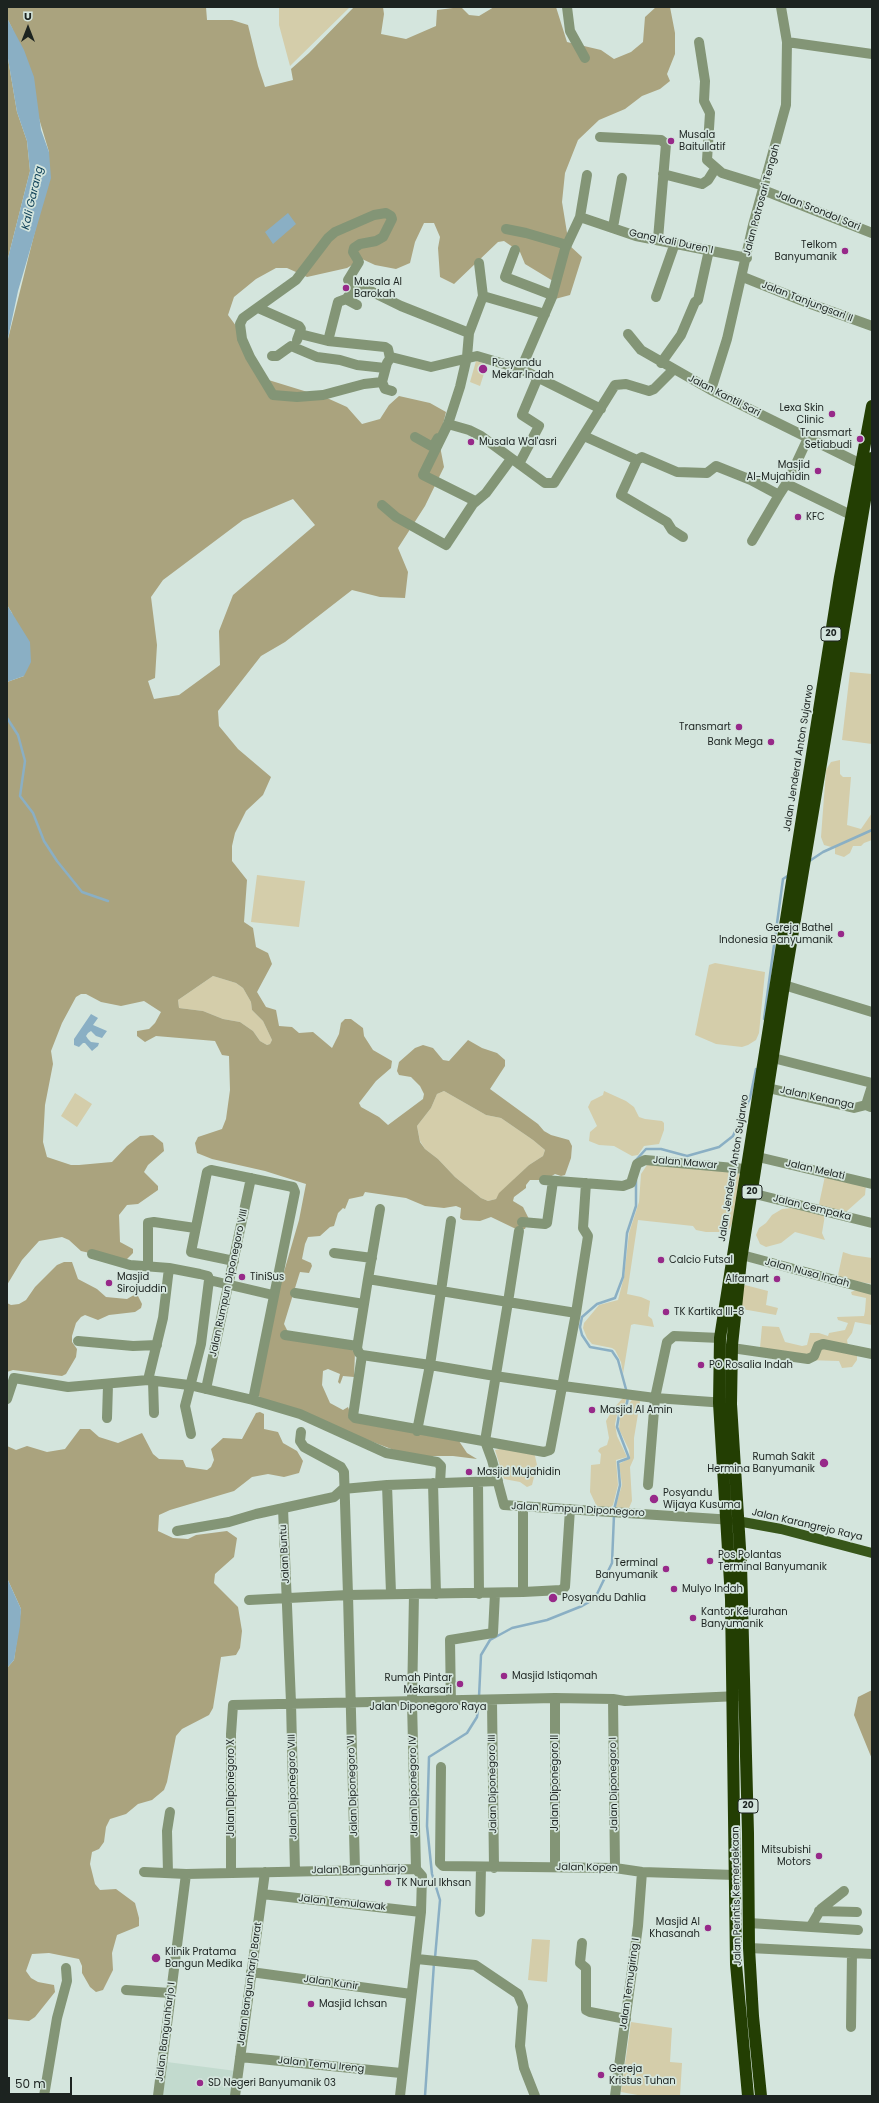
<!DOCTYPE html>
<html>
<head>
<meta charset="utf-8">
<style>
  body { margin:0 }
  #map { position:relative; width:879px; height:2103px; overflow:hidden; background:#d4e5dd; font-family:Poppins,sans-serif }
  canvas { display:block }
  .frame { position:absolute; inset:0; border:8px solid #1c2320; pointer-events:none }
  .north { position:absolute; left:8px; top:8px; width:40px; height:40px; -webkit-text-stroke:3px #d4e5dd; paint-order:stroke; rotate:0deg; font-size:11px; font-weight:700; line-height:16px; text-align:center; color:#1c2320 }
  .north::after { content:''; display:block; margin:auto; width:14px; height:18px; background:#1c2320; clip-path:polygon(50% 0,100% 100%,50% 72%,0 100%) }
  .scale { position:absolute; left:8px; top:2077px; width:64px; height:18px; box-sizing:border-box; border:2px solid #1c2320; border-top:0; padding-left:5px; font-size:12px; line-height:14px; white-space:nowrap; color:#1c2320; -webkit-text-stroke:3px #d4e5dd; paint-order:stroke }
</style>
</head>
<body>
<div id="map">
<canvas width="879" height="2103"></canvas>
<div class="frame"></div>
<div class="north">U</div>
<div class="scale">50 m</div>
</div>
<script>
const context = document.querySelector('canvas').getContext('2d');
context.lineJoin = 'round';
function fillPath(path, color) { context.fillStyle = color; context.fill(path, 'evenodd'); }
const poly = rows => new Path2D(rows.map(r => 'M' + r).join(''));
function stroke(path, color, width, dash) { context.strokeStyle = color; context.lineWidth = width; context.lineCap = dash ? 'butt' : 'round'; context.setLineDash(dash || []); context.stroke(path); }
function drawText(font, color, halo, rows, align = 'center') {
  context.font = font + ' Poppins,sans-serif'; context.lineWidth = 3.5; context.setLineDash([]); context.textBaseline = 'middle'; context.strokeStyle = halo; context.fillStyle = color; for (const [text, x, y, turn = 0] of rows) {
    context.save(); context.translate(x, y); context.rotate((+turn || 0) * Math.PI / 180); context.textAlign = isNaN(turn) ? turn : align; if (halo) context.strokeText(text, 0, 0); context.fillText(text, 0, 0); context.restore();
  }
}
fillPath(poly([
  [167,2062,236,2071,233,2096,163,2096]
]), '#c2dace');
fillPath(poly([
  [279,7,350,7,290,66,279,25],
  [476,361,487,364,480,386,470,382],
  [850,672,872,674,872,744,842,740],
  [840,760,840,774,843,777,851,777,847,825,861,829,872,813,872,840,864,843,861,846,853,846,850,853,844,857,835,854,835,848,824,845,821,837,826,770,831,762],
  [257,875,305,881,299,927,251,922],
  [715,963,765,972,759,1033,756,1040,748,1045,742,1047,716,1044,695,1035,709,965],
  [213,976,236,983,243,988,251,1002,252,1010,263,1021,272,1040,270,1044,267,1045,260,1041,253,1031,240,1022,223,1019,203,1011,179,1008,178,1000],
  [444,1091,486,1115,501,1118,533,1140,545,1150,543,1156,529,1165,500,1193,496,1199,488,1201,481,1198,455,1177,438,1159,425,1149,420,1141,417,1126,431,1108,437,1094],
  [604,1091,626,1101,634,1107,639,1117,645,1119,662,1121,664,1123,664,1130,659,1144,644,1146,638,1155,632,1156,614,1146,599,1145,589,1141,590,1132,597,1126,588,1107,591,1101,603,1095],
  [75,1093,92,1104,77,1127,61,1116],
  [649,1162,737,1171,739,1174,739,1184,735,1217,729,1230,725,1232,706,1232,696,1230,693,1226,638,1220,627,1294,641,1297,650,1301,648,1316,652,1319,654,1327,634,1324,631,1325,623,1374,621,1362,615,1350,612,1348,592,1344,587,1338,583,1328,584,1323,599,1305,618,1300,624,1277,629,1233,639,1202,641,1174],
  [825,1176,866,1185,865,1195,847,1211,841,1212,822,1209,819,1204],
  [792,1208,825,1215,822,1233,825,1240,795,1232,781,1243,766,1247,760,1244,756,1235,759,1228,766,1223,772,1215,782,1209],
  [843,1252,852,1255,872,1258,872,1284,843,1279,838,1275],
  [745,1285,768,1291,766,1305,778,1308,776,1315,742,1309,742,1289],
  [856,1290,872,1293,872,1325,855,1322,852,1333,847,1340,848,1346,857,1356,857,1360,852,1367,842,1368,839,1361,806,1360,760,1348,762,1326,779,1327,785,1342,802,1346,807,1345,810,1333,819,1333,828,1336,829,1333,845,1330,848,1323,838,1320,837,1317,864,1316,865,1311,866,1298,852,1295,851,1292],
  [633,1398,639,1399,640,1402,634,1438,634,1458,630,1467,632,1501,629,1508,615,1508,622,1485,619,1464,630,1458,629,1450,619,1429,620,1418],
  [622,1399,626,1399,625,1404,617,1415,615,1424,617,1436,627,1457,616,1460,618,1485,613,1505,610,1508,597,1507,590,1492,591,1465,600,1464,601,1454,598,1451,600,1448,607,1445,609,1438,606,1421,613,1409],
  [504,1448,533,1453,535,1456,537,1465,532,1485,527,1487,520,1482,504,1479,495,1450],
  [532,1939,550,1940,547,1982,528,1980],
  [631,2022,672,2028,670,2062,682,2063,680,2096,643,2096,621,2092]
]), '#d4cdaa');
fillPath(poly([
  [7,7,206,7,207,20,232,20,248,25,258,66,265,87,293,80,291,69,309,53,354,7,383,7,384,14,381,34,406,39,436,26,437,10,461,7,469,15,479,16,494,7,556,7,567,42,601,50,614,59,631,52,643,42,645,17,656,7,670,7,675,33,675,54,667,74,670,81,660,89,642,96,625,109,599,120,578,140,565,173,562,202,569,245,582,257,570,295,555,299,553,281,525,264,520,252,504,241,498,242,454,284,440,277,438,248,440,237,434,223,424,223,415,242,410,263,396,269,375,265,362,259,347,268,307,277,287,268,276,268,256,279,234,297,228,315,239,330,262,378,327,398,347,407,362,424,380,419,389,405,399,396,430,403,446,412,439,441,444,467,425,506,398,548,408,572,405,598,380,597,352,590,285,642,261,656,218,711,219,726,238,749,271,777,263,795,246,811,235,833,232,846,232,861,247,880,244,922,253,928,256,947,268,953,272,964,257,992,266,1007,276,1010,279,1026,292,1027,299,1033,313,1032,332,1048,339,1034,341,1023,345,1019,351,1019,363,1028,364,1036,373,1050,392,1061,391,1068,376,1081,359,1103,361,1107,379,1117,388,1125,423,1099,424,1094,420,1086,411,1077,399,1075,397,1071,399,1062,415,1048,423,1045,433,1048,443,1060,449,1061,468,1040,482,1048,497,1053,505,1060,505,1066,490,1089,538,1124,544,1131,551,1135,569,1140,572,1146,571,1158,565,1175,561,1176,555,1174,545,1180,530,1180,526,1185,526,1188,514,1197,513,1201,523,1207,529,1219,525,1229,516,1229,491,1217,480,1221,463,1220,460,1218,461,1208,456,1206,444,1208,425,1206,406,1198,365,1192,363,1196,349,1199,345,1209,343,1208,338,1213,334,1226,330,1227,320,1236,308,1237,305,1244,302,1259,311,1263,312,1266,309,1273,300,1272,299,1275,284,1324,288,1332,343,1344,355,1352,354,1377,343,1376,340,1384,338,1382,340,1374,328,1369,323,1371,322,1385,330,1403,343,1410,348,1407,351,1415,459,1441,467,1453,477,1459,453,1456,417,1456,394,1450,262,1400,258,1395,281,1282,299,1220,306,1184,265,1171,212,1159,197,1153,195,1143,198,1137,222,1129,226,1119,230,1090,229,1056,222,1055,215,1041,156,1036,145,1042,137,1036,137,1031,149,1029,155,1023,161,1012,144,1001,121,1006,101,1002,86,994,81,994,76,997,62,1023,51,1051,53,1064,45,1105,43,1142,47,1157,71,1165,79,1165,112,1162,127,1146,140,1136,153,1135,163,1143,164,1151,148,1165,144,1172,158,1186,158,1190,138,1204,127,1205,119,1215,120,1242,133,1249,133,1253,127,1259,115,1259,81,1251,69,1240,62,1237,39,1241,22,1260,7,1285,7,682,24,676,12,613,7,605,7,343,36,227,49,152,12,28,7,18],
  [293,499,315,525,233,595,219,631,220,665,179,695,154,699,148,681,155,678,157,645,151,597,163,580,243,520],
  [213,976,236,983,243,988,251,1002,252,1010,263,1021,272,1040,270,1044,267,1045,260,1041,253,1031,240,1022,223,1019,203,1011,179,1008,178,1000],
  [444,1091,486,1115,501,1118,533,1140,545,1150,543,1156,529,1165,499,1193,496,1199,488,1201,481,1198,455,1177,438,1159,425,1149,420,1142,417,1126,431,1108,437,1094],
  [7,53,17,112,27,141,30,171,7,262],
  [64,1262,72,1262,78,1279,97,1289,106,1297,127,1299,134,1295,138,1296,142,1304,141,1308,135,1312,109,1315,98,1320,85,1315,81,1317,76,1323,72,1336,72,1342,77,1349,76,1357,66,1374,62,1376,13,1370,7,1372,7,1303,11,1305,19,1304,26,1300,35,1287,57,1265],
  [260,1412,264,1414,264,1429,278,1432,283,1443,297,1451,303,1461,299,1473,284,1477,268,1474,252,1477,234,1491,170,1510,159,1515,158,1531,173,1538,188,1539,196,1535,227,1531,237,1538,234,1557,215,1574,214,1583,238,1607,242,1631,240,1648,236,1655,221,1657,213,1708,209,1715,182,1729,176,1736,167,1782,164,1790,152,1800,138,1804,126,1814,110,1819,106,1827,104,1842,99,1849,92,1852,90,1864,95,1884,100,1890,116,1889,135,1903,139,1918,139,1926,117,1935,112,1953,113,1970,103,1990,96,1992,90,1987,82,1973,82,1966,79,1959,49,1953,32,1954,26,1971,31,1978,38,1982,54,1985,55,1992,35,2017,29,2021,7,2019,7,1668,14,1660,21,1609,7,1578,7,1446,16,1450,27,1446,47,1452,65,1449,80,1429,90,1429,99,1437,118,1443,142,1433,153,1454,159,1459,183,1460,186,1467,207,1470,211,1467,214,1460,211,1449,223,1438,242,1439,256,1413],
  [872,1690,872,1759,854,1715,858,1697]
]), '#aaa37e');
fillPath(poly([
  [7,18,24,50,34,77,41,130,49,152,51,178,18,291,7,343,7,262,30,171,27,141,17,112,7,53],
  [288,213,296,224,273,244,265,232],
  [7,605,30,642,31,662,24,676,7,682],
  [91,1014,98,1018,93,1025,107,1031,102,1038,96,1036,91,1031,88,1033,86,1036,88,1039,91,1042,99,1043,98,1046,92,1051,85,1043,83,1043,79,1047,74,1045,74,1039],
  [7,1578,21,1609,20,1626,14,1660,7,1668]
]), '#8aafc4');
stroke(poly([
  [7,718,18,735,25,761,20,796,33,813,44,841,57,861,82,892,108,901],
  [808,862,823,852,872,830],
  [764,1019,783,879,789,875],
  [636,1160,646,1149,661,1149,687,1156,719,1147,733,1136,750,1098,756,1069],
  [627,1393,618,1360,612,1351,590,1347,582,1335,580,1327,582,1317,597,1304,615,1298,623,1277,627,1233,636,1206,636,1180],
  [614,1510,620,1485,618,1462,629,1458,617,1427,619,1415,627,1403,628,1397],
  [479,1697,481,1655,490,1640,512,1628,547,1620,582,1606,591,1601,597,1594,612,1563,614,1515],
  [435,1958,440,1900,432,1874,427,1826,429,1757,467,1733,477,1717,479,1702],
  [425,2096,434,1963]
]), '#8aafc4', 2.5);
stroke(poly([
  [567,7,570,31,585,58],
  [699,42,705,81,704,101,710,113,707,160,722,173,764,186],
  [787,42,872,54],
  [600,137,661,140,666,144,658,239],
  [663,174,702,184,708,180,715,169],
  [763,190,872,233],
  [580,217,587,175],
  [613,227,622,178],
  [506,229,526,233,567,245],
  [515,250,505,277,552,295],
  [479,263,483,296],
  [743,277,808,303,872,326],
  [656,297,675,243],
  [346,299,357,305],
  [258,308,299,326,301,329,297,340],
  [469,333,401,306,348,280,359,262,353,252,354,248,360,244,376,241,383,237,392,219,391,216,386,213,374,215,335,232,328,238,296,280,243,318,240,324,242,339,250,357,273,395,297,397,323,395,364,384,382,382,387,363,391,357,431,367,477,356,521,369,601,409],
  [300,334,328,341,385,347,388,349,390,358],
  [628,334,641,350,711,390,861,464,868,466],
  [328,341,338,302,346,299,357,285],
  [272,356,277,356,291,346,317,357,340,360,357,365,385,368],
  [661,363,681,335,695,302,698,300,709,250],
  [521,369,552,297,565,249,580,217,636,236,747,258],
  [382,382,385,389,392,391],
  [711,390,727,339,753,225,786,105,787,42,781,7],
  [448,424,469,430,481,436,545,483,554,483,615,385,626,384,649,391,654,389,674,369],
  [584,436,637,460,642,457,677,472,707,473,716,466,751,480,779,495,788,481,808,438],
  [415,437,431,446,434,445,438,438],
  [637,460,621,495,667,522,672,530,683,537],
  [519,464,539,426,522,415,538,377],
  [787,484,851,515],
  [475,501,423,475,448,424,460,387,467,357,469,333,483,296,545,314],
  [382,505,396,517,446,545,473,504,486,493,511,459],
  [752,541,779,495],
  [784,985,872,1012],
  [765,1056,872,1083],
  [768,1088,854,1108,866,1105],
  [871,1107,866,1105,872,1086],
  [758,1157,872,1184],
  [544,1180,623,1186,631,1183,637,1164,645,1160,745,1169],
  [751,1193,872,1223],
  [451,1221,441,1291,508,1302,485,1441,492,1460,504,1505,733,1520],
  [522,1222,545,1224,547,1223,553,1181],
  [334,1253,372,1258],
  [92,1254,130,1265,169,1268,200,1274,208,1276,209,1280,273,1295],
  [742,1255,872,1290],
  [234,1261,191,1252,207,1172,211,1170,293,1187,295,1192,253,1400],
  [148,1266,148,1223,154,1222,195,1228],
  [368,1279,380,1209],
  [295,1293,364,1304],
  [576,1313,588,1236,583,1228,586,1183],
  [285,1335,357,1346],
  [78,1341,133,1346,157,1345],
  [732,1348,808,1359,814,1356,818,1346,823,1344,872,1354],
  [362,1355,353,1416,355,1418,544,1452,550,1450,576,1313,508,1302,519,1231],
  [148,1380,163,1318,169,1268],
  [153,1381,154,1413],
  [206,1389,251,1178],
  [7,1399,14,1378,68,1387,148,1380,189,1385,253,1400,300,1414,386,1453,437,1462,441,1466,440,1483],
  [107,1418,108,1385],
  [417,1431,430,1365,441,1291,368,1279,357,1348,359,1353,362,1355,430,1365,495,1376,563,1386,655,1398,726,1403],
  [191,1434,185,1406,201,1344,209,1280],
  [478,1482,479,1594],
  [433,1483,436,1594],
  [387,1485,391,1593],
  [648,1485,655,1398,667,1342,674,1336,720,1338],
  [283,1508,291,1703,295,1871],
  [177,1531,229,1522,256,1514,334,1497,343,1489,387,1485,498,1481],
  [523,1592,561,1590,565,1587,570,1509],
  [414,1594,412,1702,416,1869],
  [249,1600,348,1595,344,1472,341,1467,304,1447,300,1441,301,1432],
  [555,1698,555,1867],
  [613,1699,615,1868],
  [492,1701,494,1868],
  [451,1706,450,1640,493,1633,495,1593],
  [441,1767,440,1863,443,1866,615,1868,642,1872,735,1875],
  [355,1870,348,1595,523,1592,523,1507],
  [144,1872,186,1874,416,1869,422,1876,421,1912,400,2096],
  [231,1872,231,1734,233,1705,555,1698,613,1699,625,1701,739,1696],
  [168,1873,167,1831,170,1812],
  [262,1894,421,1912],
  [819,1911,857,1912],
  [480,1912,481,1867],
  [749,1923,858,1930],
  [811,1926,821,1909,844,1891],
  [582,1943,580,1963,586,1968,586,2010,590,2012,626,2019],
  [749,1948,872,1954],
  [417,1959,475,1965,518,1994,523,2006,520,2046,524,2068,535,2096],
  [251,1972,411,1994],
  [126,1990,170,1993],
  [851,2027,852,1953],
  [240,2057,401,2073],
  [44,2096,57,2018,67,1981,66,1968],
  [158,2096,186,1874],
  [235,2096,265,1872],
  [615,2096,638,1926,642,1872]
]), '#839576', 10);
stroke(poly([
  [737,1521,781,1529,872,1553]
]), '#38561a', 10);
stroke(poly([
  [748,2096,736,1964,731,1599,719,1403,720,1338,840,577,872,406],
  [761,2096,753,2016,749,1948,748,1833,741,1564,731,1404,732,1345,741,1260,784,985,872,458]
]), '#233e03', 12);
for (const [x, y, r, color] of [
  [671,141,4,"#972989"],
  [845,251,4,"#972989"],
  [346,288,4,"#972989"],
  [483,369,5,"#972989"],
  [832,414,4,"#972989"],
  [860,439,4,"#972989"],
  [471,442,4,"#972989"],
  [818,471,4,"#972989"],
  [798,517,4,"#972989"],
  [739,727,4,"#972989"],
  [771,742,4,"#972989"],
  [841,934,4,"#972989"],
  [661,1260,4,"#972989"],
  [242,1277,4,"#972989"],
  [777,1279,4,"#972989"],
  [109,1283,4,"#972989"],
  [666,1312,4,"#972989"],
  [701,1365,4,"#972989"],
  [592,1410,4,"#972989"],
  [824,1463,5,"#972989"],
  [469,1472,4,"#972989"],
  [654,1499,5,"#972989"],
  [710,1561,4,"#972989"],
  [666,1569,4,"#972989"],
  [674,1589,4,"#972989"],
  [553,1598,5,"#972989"],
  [693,1618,4,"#972989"],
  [504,1676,4,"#972989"],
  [460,1684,4,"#972989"],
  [819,1856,4,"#972989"],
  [388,1883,4,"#972989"],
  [708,1928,4,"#972989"],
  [156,1958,5,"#972989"],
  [311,2004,4,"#972989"],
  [601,2075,4,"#972989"],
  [200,2083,4,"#972989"]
]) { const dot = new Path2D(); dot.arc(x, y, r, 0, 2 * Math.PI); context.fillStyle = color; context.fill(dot); stroke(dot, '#d4e5dd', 1.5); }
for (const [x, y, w] of [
  [831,634,20],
  [752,1192,20],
  [748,1806,20]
]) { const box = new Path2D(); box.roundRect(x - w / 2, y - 7, w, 14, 3); context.fillStyle = '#d4e5dd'; context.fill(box); stroke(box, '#1c2320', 1); }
drawText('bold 9px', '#1c2320', null, [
  ["20",831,634],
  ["20",752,1192],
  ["20",748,1806]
]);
drawText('10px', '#1c2320', '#d4e5dd', [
  ["Musala",679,135],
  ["Baitullatif",679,147],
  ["Telkom",837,245,"right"],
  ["Banyumanik",837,257,"right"],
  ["Musala Al",354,282],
  ["Barokah",354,294],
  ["Posyandu",492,363],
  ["Mekar Indah",492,375],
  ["Lexa Skin",824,408,"right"],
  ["Clinic",824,420,"right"],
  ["Transmart",852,433,"right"],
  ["Setiabudi",852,445,"right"],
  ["Musala Wal'asri",479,442],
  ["Masjid",810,465,"right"],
  ["Al-Mujahidin",810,477,"right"],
  ["KFC",806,517],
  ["Transmart",731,727,"right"],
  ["Bank Mega",763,742,"right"],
  ["Gereja Bathel",833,928,"right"],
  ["Indonesia Banyumanik",833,940,"right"],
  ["Calcio Futsal",669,1260],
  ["Masjid",117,1277],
  ["Sirojuddin",117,1289],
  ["TiniSus",250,1277],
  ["Alfamart",769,1279,"right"],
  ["TK Kartika III-8",674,1312],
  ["PO Rosalia Indah",709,1365],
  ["Masjid Al Amin",600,1410],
  ["Rumah Sakit",815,1457,"right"],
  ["Hermina Banyumanik",815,1469,"right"],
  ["Masjid Mujahidin",477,1472],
  ["Posyandu",663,1493],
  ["Wijaya Kusuma",663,1505],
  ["Pos Polantas",718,1555],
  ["Terminal Banyumanik",718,1567],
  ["Terminal",658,1563,"right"],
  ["Banyumanik",658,1575,"right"],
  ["Mulyo Indah",682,1589],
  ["Posyandu Dahlia",562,1598],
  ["Kantor Kelurahan",701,1612],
  ["Banyumanik",701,1624],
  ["Masjid Istiqomah",512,1676],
  ["Rumah Pintar",452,1678,"right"],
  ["Mekarsari",452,1690,"right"],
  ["Mitsubishi",811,1850,"right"],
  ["Motors",811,1862,"right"],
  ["TK Nurul Ikhsan",396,1883],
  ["Masjid Al",700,1922,"right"],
  ["Khasanah",700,1934,"right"],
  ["Klinik Pratama",165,1952],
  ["Bangun Medika",165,1964],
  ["Masjid Ichsan",319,2004],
  ["Gereja",609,2069],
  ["Kristus Tuhan",609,2081],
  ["SD Negeri Banyumanik 03",208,2083]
], 'left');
drawText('10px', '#1c2320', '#d4e5dd', [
  ["Jalan Potrosari Tengah",762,200,-75],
  ["Jalan Srondol Sari",818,211,22],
  ["Gang Kali Duren I",671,242,12],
  ["Jalan Tanjungsari II",807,302,21],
  ["Jalan Kantil Sari",724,396,27],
  ["Jalan Jenderal Anton Sujarwo",799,758,-81],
  ["Jalan Kenanga",817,1098,12],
  ["Jalan Mawar",685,1163,5],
  ["Jalan Jenderal Anton Sujarwo",734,1168,-81],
  ["Jalan Melati",815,1170,13],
  ["Jalan Cempaka",812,1208,14],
  ["Jalan Nusa Indah",807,1273,15],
  ["Jalan Rumpun Diponegoro VIII",229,1283,-78],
  ["Jalan Rumpun Diponegoro",578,1510,3],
  ["Jalan Karangrejo Raya",807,1525,13],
  ["Jalan Buntu",285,1554,-93],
  ["Jalan Diponegoro Raya",428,1707],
  ["Jalan Diponegoro II",555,1783,-90],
  ["Jalan Diponegoro III",493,1784,-91],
  ["Jalan Diponegoro I",614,1784,-91],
  ["Jalan Diponegoro VI",353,1786,-92],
  ["Jalan Diponegoro IV",414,1786,-91],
  ["Jalan Diponegoro VIII",293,1787,-91],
  ["Jalan Diponegoro X",231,1788,-90],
  ["Jalan Kopen",587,1868,1],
  ["Jalan Bangunharjo",359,1870,-1],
  ["Jalan Perintis Kemerdekaan",737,1896,-91],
  ["Jalan Temulawak",342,1903,6],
  ["Jalan Kunir",331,1983,8],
  ["Jalan Bangunharjo Barat",250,1984,-82],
  ["Jalan Temugiring I",630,1984,-82],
  ["Jalan Bangunharjo I",166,2032,-83],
  ["Jalan Temu Ireng",321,2065,6]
]);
drawText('italic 11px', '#0b3e55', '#d4e5dd', [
  ["Kali Garang",33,198,-77]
]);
</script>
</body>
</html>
